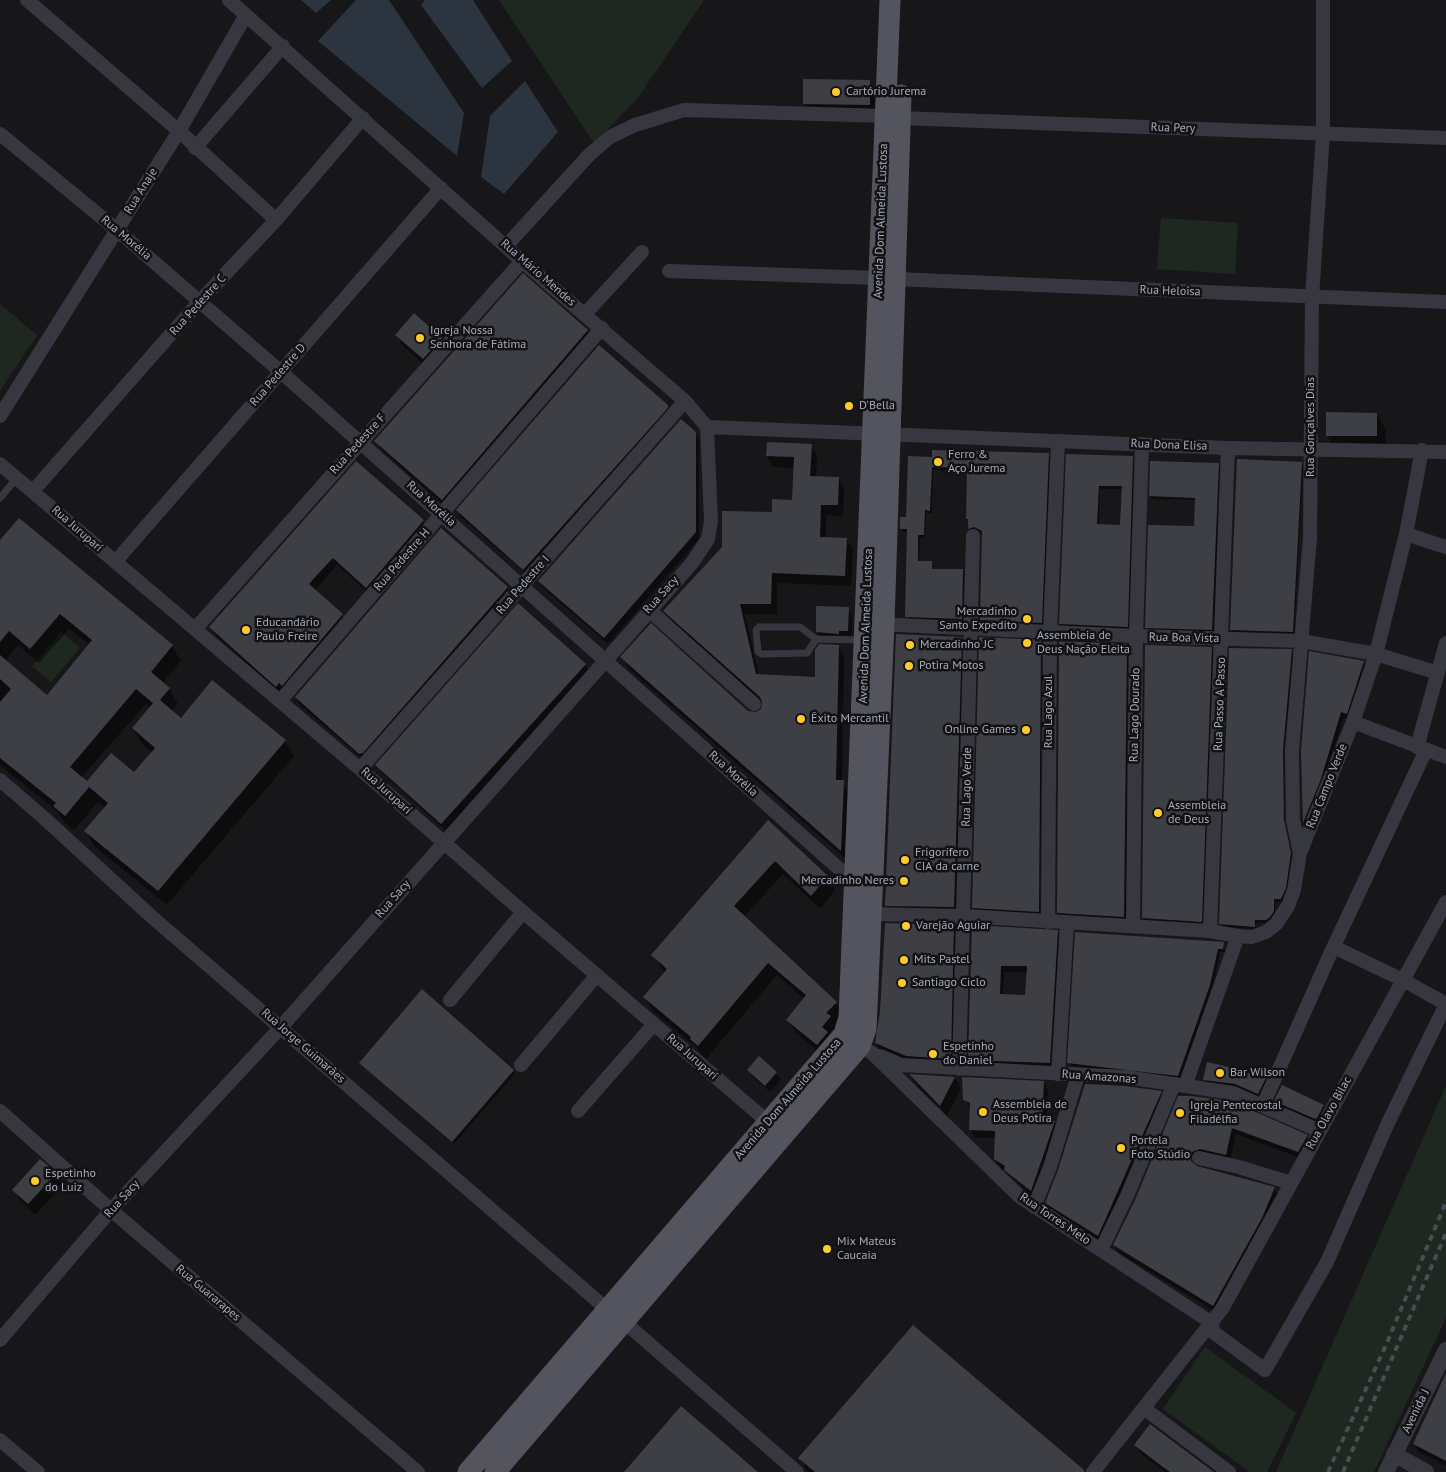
<!DOCTYPE html>
<meta charset="utf-8">
<style>
body{margin:0}
canvas{display:block;background:#171719}
</style>
<canvas width="1446" height="1472"></canvas>
<script>
const ctx = document.querySelector('canvas').getContext('2d');
ctx.lineJoin = 'round';
function fill(path, color) {
  ctx.fillStyle = color;
  ctx.fill(path, 'evenodd');
}
function poly(rows) {
  const path = new Path2D();
  for (const r of rows) {
    path.moveTo(r[0], r[1]);
    for (let i = 2; i < r.length; i += 2) path.lineTo(r[i], r[i + 1]);
  }
  return path;
}
function trace(path, color, width, dash) {
  ctx.strokeStyle = color;
  ctx.lineWidth = width;
  ctx.lineCap = dash ? 'butt' : 'round';
  ctx.setLineDash(dash || []);
  ctx.stroke(path);
}
function write(font, color, halo, rows, align = 'center') {
  ctx.font = font + ' "PT Sans",sans-serif';
  ctx.lineWidth = 5;
  ctx.setLineDash([]);
  ctx.textBaseline = 'middle';
  ctx.strokeStyle = halo;
  ctx.fillStyle = color;
  for (const [text, x, y, turn = 0] of rows) {
    ctx.save();
    ctx.translate(x, y);
    ctx.rotate((+turn || 0) * Math.PI / 180);
    ctx.textAlign = isNaN(turn) ? turn : align;
    if (halo) ctx.strokeText(text, 0, 0);
    ctx.fillText(text, 0, 0);
    ctx.restore();
  }
}
const green = poly([
 [499,0,704,0,637,99,594,143],
 [1161,218,1238,223,1235,274,1157,269],
 [0,304,37,335,0,391],
 [61,632,80,648,51,682,32,666],
 [1446,1086,1446,1318,1374,1472,1276,1472],
 [1205,1347,1296,1413,1267,1472,1250,1472,1163,1409]
]);
const water = poly([
 [301,0,331,0,316,13],
 [356,0,389,0,464,113,457,156,318,41],
 [425,0,473,0,512,61,482,88,421,5],
 [525,81,558,132,504,194,481,177,490,116]
]);
const shadow = poly([
 [869,82,876,93,875,116,810,115,804,103],
 [523,275,587,331,592,339,446,507,380,448,376,441],
 [396,335,441,338,448,350,430,370,403,346],
 [667,406,672,414,530,577,462,518,458,511],
 [1377,414,1386,429,1385,452,1336,451,1327,435],
 [695,433,699,440,699,539,608,644,543,588,539,581],
 [768,444,811,445,817,456,816,478,838,478,844,489,843,516,826,515,826,538,846,539,853,550,851,586,777,583,777,614,745,614,759,676,816,678,838,646,844,657,842,782,850,793,847,860,628,668,622,657,748,712,756,714,762,710,763,704,671,622,664,611,773,513,794,502,795,468,773,467,767,456],
 [1048,454,1050,457,1043,626,983,623,981,620,984,533,976,530,971,532,969,529,967,518,969,471,933,470,932,513,926,513,925,538,920,538,919,562,931,563,933,570,963,570,964,574,963,622,908,619,907,616,908,532,903,532,901,528,933,458],
 [1067,456,1132,457,1134,460,1129,630,1062,627,1060,623],
 [1100,489,1123,489,1122,526,1099,525],
 [357,462,423,521,428,529,371,595,337,565,315,591,342,615,347,623,281,694,215,635,210,627],
 [1301,463,1303,466,1294,635,1233,633,1231,630],
 [1218,465,1220,468,1214,632,1148,630,1146,627,1195,527,1196,500,1152,499,1150,496],
 [19,519,172,646,181,661,163,683,169,688,178,704,172,711,181,720,285,741,294,756,167,905,94,846,86,831,105,808,98,802,74,830,63,821,57,811,0,765,0,542],
 [69,629,90,645,48,697,5,661,18,645,39,663],
 [146,704,151,708,133,729,142,744,153,753,134,774,87,783,81,778],
 [507,587,511,594,364,760,300,705,296,697],
 [848,608,852,615,852,638,821,639,817,632],
 [961,638,963,641,956,910,888,908,886,905],
 [1040,642,1042,645,1040,915,975,911,973,907],
 [1126,646,1128,649,1126,920,1060,916,1058,913],
 [1211,648,1213,652,1203,925,1145,921,1143,918],
 [1291,651,1293,654,1284,755,1285,825,1292,857,1287,892,1283,902,1275,902,1275,915,1268,923,1256,923,1256,929,1222,927,1220,923],
 [1363,662,1366,667,1349,719,1344,717,1323,785,1306,827,1304,823,1302,751],
 [585,665,589,672,446,831,382,773,377,765],
 [768,822,828,876,835,890,820,909,783,874,744,917,836,1002,844,1015,835,1025,838,1031,825,1058,796,1033,788,1020,804,999,777,975,706,1059,695,1046,653,1011,645,997,665,973,653,955],
 [953,926,958,934,955,1067,911,1065,881,1051,876,1043],
 [973,926,1057,932,1061,938,1053,1069,973,1066,969,1059],
 [1004,972,1028,972,1026,997,1003,995],
 [1223,944,1225,952,1220,952,1212,989,1180,1079,1071,1066,1069,1063],
 [360,1063,513,1071,515,1074,454,1144],
 [748,1070,776,1073,781,1080,770,1092,753,1077],
 [911,1076,955,1078,961,1089,947,1116,917,1086],
 [1265,1079,1269,1086,1262,1101,1209,1087,1205,1080],
 [1044,1083,1048,1091,1046,1121,1054,1122,1059,1130,1035,1198,1000,1167,995,1159,996,1138,975,1138,970,1130,971,1108,964,1099],
 [1161,1092,1164,1099,1101,1242,1050,1209,1046,1203],
 [1191,1097,1307,1136,1311,1144,1303,1159,1236,1134,1230,1162,1196,1160,1196,1167,1274,1188,1279,1196,1217,1313,1119,1253,1114,1245],
 [1276,1101,1324,1106,1327,1111,1318,1124,1279,1107],
 [40,1160,56,1174,62,1186,35,1215,20,1201,14,1190],
 [1446,1387,1446,1466,1418,1451,1414,1444],
 [1150,1426,1214,1472,1165,1472,1140,1453,1136,1445],
 [800,1458,1082,1472,808,1472]
]);
const building = poly([
 [803,79,870,80,870,105,803,104],
 [523,273,588,330,442,500,374,441],
 [414,313,442,338,423,359,395,335],
 [599,345,668,405,668,408,523,570,456,510],
 [1326,412,1377,413,1377,436,1326,436],
 [681,419,696,432,696,532,604,638,538,581],
 [767,442,812,444,810,476,839,477,838,505,821,505,820,537,847,538,845,576,772,573,771,604,740,604,756,674,815,677,815,650,819,644,839,645,836,780,844,780,841,851,620,657,651,623,748,711,756,712,761,709,762,702,760,697,663,611,722,547,722,511,772,512,772,499,792,500,794,457,766,456],
 [932,450,1049,453,1042,623,980,620,982,531,974,527,968,529,968,519,966,519,967,468,932,467,930,511,925,510,924,535,918,535,918,561,932,561,932,569,963,569,962,619,905,617,907,529,900,529,900,517,906,517,908,456,932,457],
 [1066,454,1133,456,1128,627,1059,624],
 [1099,486,1122,486,1120,525,1097,524],
 [1237,459,1302,462,1293,632,1230,630],
 [356,461,424,520,366,588,333,558,317,575,309,584,343,614,282,686,279,683,276,687,209,627],
 [1150,461,1219,463,1212,630,1145,628,1148,525,1194,526,1195,501,1195,498,1149,496],
 [19,518,173,645,151,672,170,688,160,700,181,718,212,680,286,740,158,891,84,831,108,803,89,787,65,816,53,806,56,803,0,758,0,702,11,689,0,679,0,655,47,695,92,640,60,614,30,649,9,631,0,642,0,540],
 [136,689,153,703,132,728,155,748,134,772,111,753,87,781,70,767],
 [441,528,508,587,363,753,359,754,295,697],
 [518,603,586,664,441,824,375,765],
 [816,606,849,607,848,631,839,631,839,634,816,632],
 [896,634,962,637,954,907,885,906],
 [979,637,1041,640,1039,912,972,908],
 [1059,641,1127,644,1124,917,1057,913],
 [1145,645,1212,647,1202,922,1142,918],
 [1229,648,1292,649,1283,751,1284,820,1291,853,1286,888,1281,899,1274,899,1274,911,1270,917,1266,920,1255,920,1255,927,1219,924],
 [1309,651,1364,661,1347,714,1341,712,1321,779,1303,823,1301,751],
 [768,820,828,876,811,896,775,861,734,906,837,1002,826,1013,831,1016,822,1027,828,1032,817,1045,786,1020,806,995,768,963,698,1046,690,1039,691,1037,643,997,667,969,651,955],
 [885,923,954,925,951,1059,906,1056,875,1043,880,1012],
 [972,925,1058,930,1050,1063,968,1060],
 [1001,966,1027,966,1025,995,1000,994],
 [1075,932,1224,942,1223,949,1218,949,1210,985,1178,1076,1067,1063],
 [422,989,514,1070,452,1142,359,1063],
 [759,1056,777,1072,765,1086,747,1070],
 [1207,1062,1237,1069,1266,1078,1258,1094,1235,1084,1203,1080],
 [909,1074,955,1077,940,1106],
 [962,1077,1044,1081,1042,1120,1055,1121,1031,1191,1004,1170,1005,1166,994,1159,995,1131,969,1130,970,1103,963,1100],
 [1085,1084,1125,1086,1162,1091,1098,1236,1045,1203,1058,1170],
 [1282,1085,1324,1105,1317,1118,1315,1119,1274,1101],
 [1178,1096,1191,1096,1231,1101,1308,1135,1298,1152,1232,1128,1226,1155,1200,1149,1192,1152,1191,1161,1197,1166,1275,1187,1262,1218,1213,1306,1113,1245,1135,1200],
 [40,1159,57,1173,28,1204,12,1190],
 [913,1325,1084,1470,1084,1472,815,1472,798,1458],
 [1446,1373,1446,1461,1413,1444],
 [681,1406,758,1472,624,1472],
 [1150,1424,1163,1434,1214,1472,1170,1472,1163,1467,1134,1445]
]);
const service = poly([
 [0,498,17,478],
 [759,627,800,627,816,639,807,653,762,654,758,652,756,630,759,627],
 [816,639,863,640]
]);
const minor = poly([
 [27,0,179,131,276,220],
 [229,0,522,261,685,401,707,427,1228,448,1446,452],
 [900,118,1446,138],
 [0,134,117,230,281,372,854,882],
 [195,148,283,46],
 [506,246,589,155,610,137,635,125,684,110,885,116],
 [669,271,878,278],
 [895,279,1446,302],
 [585,314,642,252],
 [0,416,179,131,246,15],
 [0,464,360,769,523,912,768,1122],
 [33,491,200,301,276,220,363,118],
 [1406,534,1446,547],
 [115,562,441,188],
 [648,609,754,704],
 [877,624,1136,636,1301,641,1376,654,1438,673],
 [196,628,522,261],
 [280,701,602,328],
 [1353,722,1446,757],
 [1417,747,1446,643],
 [360,769,685,401],
 [0,780,43,817,152,917,608,1310],
 [1300,853,1293,820,1292,751,1310,538,1312,296,1323,134,1323,0],
 [872,914,965,916,1210,931,1238,936],
 [1048,922,1050,633,1058,441],
 [1133,926,1136,636,1142,444],
 [1210,931,1228,448],
 [1334,947,1403,980,1446,1004],
 [450,1000,523,912],
 [860,1046,872,1053,1020,1197,1212,1323,1213,1332,1265,1370,1327,1262,1388,1123,1446,1004],
 [880,1056,901,1065,1126,1077,1233,1093,1320,1131],
 [521,1065,597,975],
 [959,1069,973,536],
 [1058,1074,1067,923],
 [1185,1086,1238,936,1252,937,1266,932,1276,924,1288,906,1294,890,1300,853,1353,722,1376,654,1406,534,1422,450],
 [1263,1105,1332,950,1426,750],
 [0,1111,111,1210,418,1472],
 [578,1111,654,1024],
 [1199,1158,1239,1167,1291,1183],
 [1034,1207,1050,1167,1078,1075],
 [1101,1250,1127,1196,1174,1084],
 [623,1321,797,1472],
 [0,1340,111,1210,281,1027,692,563,708,539,711,521,707,427],
 [1145,1409,1229,1472],
 [0,1440,38,1472],
 [1093,1472,1222,1309,1446,902]
]);
const tertiary = poly([
 [1394,1454,1426,1472],
 [1386,1472,1446,1350]
]);
const primary = poly([
 [468,1472,844,1034,849,1018,890,0],
 [495,1472,860,1046,866,1029,884,624,901,95]
]);
const rail = poly([
 [1328,1472,1386,1345,1446,1202],
 [1343,1472,1446,1233]
]);
const markers = [
 [836,92,5,"#ffcb29"],
 [420,338,5,"#ffcb29"],
 [849,406,5,"#ffcb29"],
 [938,462,5,"#ffcb29"],
 [1027,619,5,"#ffcb29"],
 [246,630,5,"#ffcb29"],
 [1027,643,5,"#ffcb29"],
 [910,645,5,"#ffcb29"],
 [909,666,5,"#ffcb29"],
 [801,719,5,"#ffcb29"],
 [1026,730,5,"#ffcb29"],
 [1158,813,5,"#ffcb29"],
 [905,860,5,"#ffcb29"],
 [904,881,5,"#ffcb29"],
 [906,926,5,"#ffcb29"],
 [904,960,5,"#ffcb29"],
 [902,983,5,"#ffcb29"],
 [933,1054,5,"#ffcb29"],
 [1220,1073,5,"#ffcb29"],
 [983,1112,5,"#ffcb29"],
 [1180,1113,5,"#ffcb29"],
 [1121,1148,5,"#ffcb29"],
 [35,1181,5,"#ffcb29"],
 [827,1249,5,"#ffcb29"]
];
const poiNames = [
 ["Cartório Jurema",846,92],
 ["Igreja Nossa",430,331],
 ["Senhora de Fátima",430,345],
 ["D'Bella",859,406],
 ["Ferro &",948,455],
 ["Aço Jurema",948,469],
 ["Mercadinho",1017,612,"right"],
 ["Santo Expedito",1017,626,"right"],
 ["Educandário",256,623],
 ["Paulo Freire",256,637],
 ["Assembleia de",1037,636],
 ["Deus Nação Eleita",1037,650],
 ["Mercadinho JC",920,645],
 ["Potira Motos",919,666],
 ["Êxito Mercantil",811,719],
 ["Online Games",1016,730,"right"],
 ["Assembleia",1168,806],
 ["de Deus",1168,820],
 ["Frigorífero",915,853],
 ["CIA da carne",915,867],
 ["Mercadinho Neres",894,881,"right"],
 ["Varejão Aguiar",916,926],
 ["Mits Pastel",914,960],
 ["Santiago Ciclo",912,983],
 ["Espetinho",943,1047],
 ["do Daniel",943,1061],
 ["Bar Wilson",1230,1073],
 ["Assembleia de",993,1105],
 ["Deus Potira",993,1119],
 ["Igreja Pentecostal",1190,1106],
 ["Filadélfia",1190,1120],
 ["Portela",1131,1141],
 ["Foto Stúdio",1131,1155],
 ["Espetinho",45,1174],
 ["do Luiz",45,1188],
 ["Mix Mateus",837,1242],
 ["Caucaia",837,1256]
];
const streetNames = [
 ["Rua Pery",1173,128,2],
 ["Rua Anaje",141,191,-58],
 ["Avenida Dom Almeida Lustosa",881,221,-88],
 ["Rua Morélia",126,238,40],
 ["Rua Mário Mendes",538,273,41],
 ["Rua Heloisa",1170,291,2],
 ["Rua Pedestre C",198,305,-48],
 ["Rua Pedestre D",278,375,-49],
 ["Rua Gonçalves Días",1311,427,-90],
 ["Rua Pedestre F",358,444,-48],
 ["Rua Dona Elisa",1169,445,2],
 ["Rua Morélia",431,504,42],
 ["Rua Juruparí",77,529,41],
 ["Rua Pedestre H",402,560,-49],
 ["Rua Pedestre I",523,585,-49],
 ["Rua Sacy",661,595,-48],
 ["Avenida Dom Almeida Lustosa",866,626,-88],
 ["Rua Boa Vista",1184,638,1],
 ["Rua Passo A Passo",1220,704,-88],
 ["Rua Lago Azul",1049,712,-90],
 ["Rua Lago Dourado",1135,715,-89],
 ["Rua Morélia",733,774,42],
 ["Rua Campo Verde",1327,786,-68],
 ["Rua Lago Verde",967,787,-89],
 ["Rua Juruparí",386,791,42],
 ["Rua Sacy",393,899,-49],
 ["Rua Jorge Guimarães",303,1046,41],
 ["Rua Juruparí",692,1057,41],
 ["Rua Amazonas",1099,1077,4],
 ["Avenida Dom Almeida Lustosa",788,1099,-49],
 ["Rua Olavo Bilac",1329,1113,-61],
 ["Rua Sacy",122,1199,-48],
 ["Rua Torres Melo",1055,1219,34],
 ["Rua Guararapes",208,1293,40],
 ["Avenida J",1416,1411,-64]
];
fill(green, '#1e2820');
fill(water, '#2b343f');
fill(shadow, '#0007');
fill(building, '#3e3f44');
trace(service, '#37383f', 7);
trace(minor, '#37383f', 14);
trace(tertiary, '#37383f', 16);
trace(primary, '#53545e', 21);
trace(rail, '#4a4c54', 4, [6, 5]);
for (const [x, y, r, color] of markers) {
  const dot = new Path2D();
  dot.arc(x, y, r, 0, 2 * Math.PI);
  ctx.fillStyle = color;
  ctx.fill(dot);
  trace(dot, '#121214', 2);
}
write('12px', '#a7acba', '#121214', poiNames, 'left');
write('12px', '#a7acba', '#121214', streetNames);
</script>
